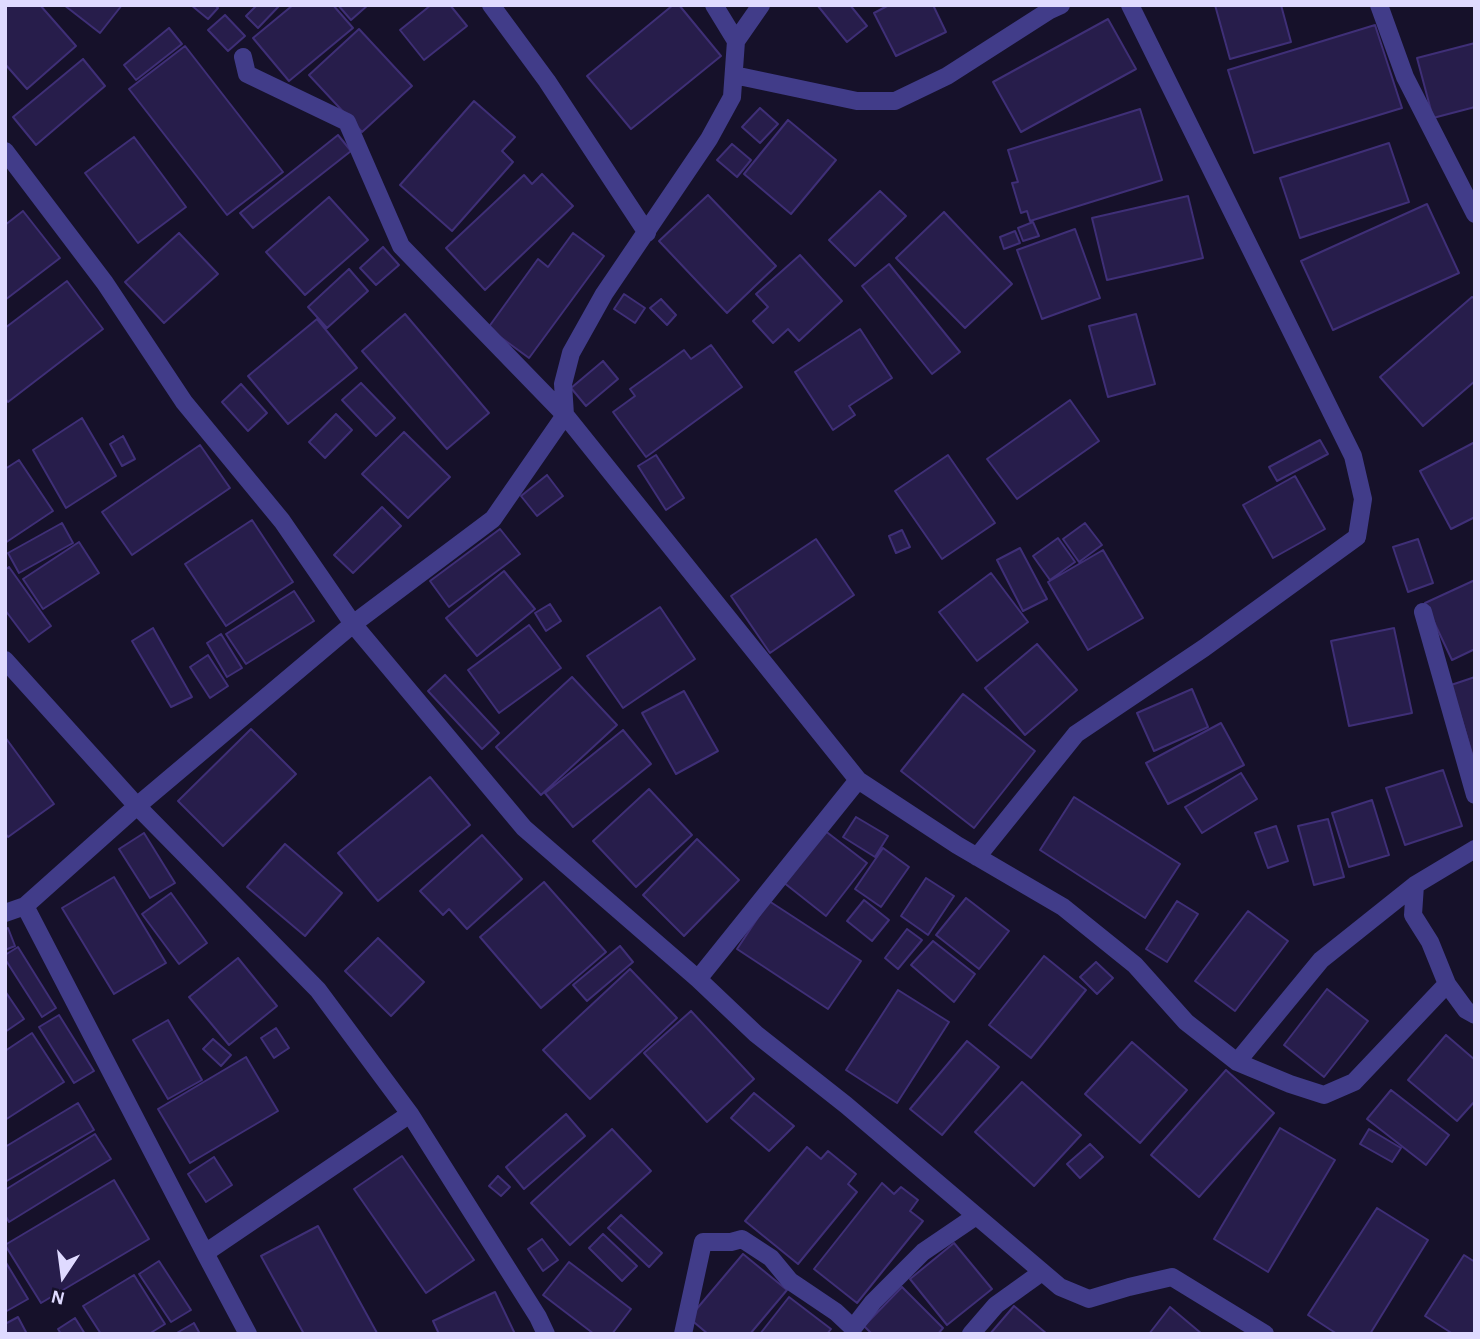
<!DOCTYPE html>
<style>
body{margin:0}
#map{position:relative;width:1480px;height:1339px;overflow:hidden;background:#16112a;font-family:"Alegreya Sans",sans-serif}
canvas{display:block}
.frame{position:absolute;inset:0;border:7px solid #dfdaff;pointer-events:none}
.north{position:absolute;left:28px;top:1241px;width:70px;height:70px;-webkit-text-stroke:5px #16112a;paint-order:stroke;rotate:193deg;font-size:19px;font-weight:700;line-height:28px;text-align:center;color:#dfdaff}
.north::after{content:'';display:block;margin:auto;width:24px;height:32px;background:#dfdaff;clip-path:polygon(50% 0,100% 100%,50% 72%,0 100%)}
</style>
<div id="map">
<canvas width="1480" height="1339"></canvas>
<div class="frame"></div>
<div class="north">N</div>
</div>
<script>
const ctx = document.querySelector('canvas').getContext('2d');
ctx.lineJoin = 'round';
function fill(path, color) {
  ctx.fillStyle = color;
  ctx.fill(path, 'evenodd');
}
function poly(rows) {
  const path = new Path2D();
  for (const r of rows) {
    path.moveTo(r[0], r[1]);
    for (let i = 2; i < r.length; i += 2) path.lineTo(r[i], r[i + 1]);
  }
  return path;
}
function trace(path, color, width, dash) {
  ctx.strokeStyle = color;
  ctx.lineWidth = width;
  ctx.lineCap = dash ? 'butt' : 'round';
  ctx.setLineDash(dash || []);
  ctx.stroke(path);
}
const building = poly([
 [5,5,40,5,76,46,27,89,5,64,5,5],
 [64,5,122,5,100,33,64,5],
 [191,5,215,5,218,8,208,19,191,5],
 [257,5,280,5,258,28,246,16,257,5],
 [293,5,333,5,353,28,289,81,253,38,293,5],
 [338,5,368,5,351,20,338,5],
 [431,5,450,5,467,26,424,60,400,30,431,5],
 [673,5,679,5,721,56,631,129,587,76,673,5],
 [819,5,850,5,867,26,847,42,818,6,819,5],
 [889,5,933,5,946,32,896,56,874,13,889,5],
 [1215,5,1281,5,1291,42,1230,59,1215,5],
 [225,15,245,36,228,51,208,30,225,15],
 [1108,19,1136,69,1021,132,993,82,1108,19],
 [1375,25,1402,108,1254,153,1228,70,1375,25],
 [169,28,182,44,136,80,124,65,169,28],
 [359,29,412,86,362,132,309,75,359,29],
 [1475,43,1475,107,1433,118,1417,58,1475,43],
 [185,46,283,172,227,215,129,89,185,46],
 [83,59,105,86,36,145,13,117,83,59],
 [474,101,515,137,502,151,513,162,452,231,400,185,474,101],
 [760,108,778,124,760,143,742,127,760,108],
 [1140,109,1162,180,1030,221,1027,211,1021,213,1012,183,1018,182,1008,150,1140,109],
 [788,120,836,160,791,214,744,174,788,120],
 [338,135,351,151,253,228,240,213,338,135],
 [134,137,186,207,138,243,85,173,134,137],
 [1389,143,1409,202,1300,238,1280,178,1389,143],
 [732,144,751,160,737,177,717,160,732,144],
 [542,174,573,206,485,290,446,248,524,175,532,184,542,174],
 [880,191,906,216,855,266,829,240,880,191],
 [708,195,776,266,727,313,659,241,708,195],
 [1188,196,1203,258,1107,280,1092,218,1188,196],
 [329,197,368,240,305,295,266,252,329,197],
 [1427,204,1459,273,1333,330,1301,261,1427,204],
 [23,211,60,258,5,300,5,225,23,211],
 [944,212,1012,284,965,328,896,258,944,212],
 [1033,222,1039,236,1023,241,1018,228,1033,222],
 [1075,229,1100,298,1042,319,1017,250,1075,229],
 [1015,231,1020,243,1004,249,1000,237,1015,231],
 [179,233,218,274,164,323,125,282,179,233],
 [573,233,604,256,529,358,488,328,538,259,548,267,573,233],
 [383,247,399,265,376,285,360,268,383,247],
 [800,255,842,301,799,341,788,329,773,343,753,321,768,307,756,294,800,255],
 [889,264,960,352,932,374,862,286,889,264],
 [349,269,368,291,327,328,308,307,349,269],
 [67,281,103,329,8,402,5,398,5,328,67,281],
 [624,294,645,308,635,323,614,309,624,294],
 [1472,297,1475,299,1475,381,1423,426,1380,377,1472,297],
 [661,299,676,315,667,325,650,308,661,299],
 [405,314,489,413,447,449,362,351,405,314],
 [1136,314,1155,384,1108,397,1089,326,1136,314],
 [317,319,357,368,288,424,248,376,317,319],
 [860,329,892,378,849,406,855,415,833,430,795,372,860,329],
 [711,345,742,387,646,457,613,412,635,396,630,389,684,350,691,359,711,345],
 [603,361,618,379,586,406,571,388,603,361],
 [361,383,395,418,376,436,342,400,361,383],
 [241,384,267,413,248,431,222,402,241,384],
 [1070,400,1099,441,1017,499,987,459,1070,400],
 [336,414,352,430,325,458,309,442,336,414],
 [82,418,116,476,66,508,33,450,82,418],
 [404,432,450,477,408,518,362,474,404,432],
 [123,436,135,459,122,466,110,444,123,436],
 [1320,440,1328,454,1277,481,1269,467,1320,440],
 [1475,442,1475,517,1451,529,1420,471,1475,442],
 [200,445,230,488,132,555,102,512,200,445],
 [656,455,684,498,666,510,638,466,656,455],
 [948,455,995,523,942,559,895,491,948,455],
 [19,460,53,511,5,543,5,469,19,460],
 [547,475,563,496,537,516,521,496,547,475],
 [1295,476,1325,529,1273,558,1243,505,1295,476],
 [382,507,401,526,353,573,334,555,382,507],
 [252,520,293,582,226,626,185,564,252,520],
 [62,523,73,543,19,573,8,553,62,523],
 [1085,523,1102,545,1079,562,1063,539,1085,523],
 [500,529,520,554,449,607,430,581,500,529],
 [902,530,910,547,896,553,889,536,902,530],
 [1058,538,1075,562,1050,580,1033,556,1058,538],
 [816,539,854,595,770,653,731,596,816,539],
 [1418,539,1433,583,1408,592,1393,547,1418,539],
 [79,542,99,573,43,609,23,579,79,542],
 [1020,548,1047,599,1023,611,997,560,1020,548],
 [1103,550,1143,618,1088,650,1048,582,1103,550],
 [9,567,51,626,29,642,5,610,5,570,9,567],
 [504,571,535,609,477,656,446,618,504,571],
 [991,573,1028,622,977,661,939,612,991,573],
 [1475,580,1475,649,1452,660,1425,603,1475,580],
 [294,591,314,621,246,664,226,634,294,591],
 [550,604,561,621,546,631,535,613,550,604],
 [660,607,695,659,623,708,587,656,660,607],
 [529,625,561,668,499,713,468,670,529,625],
 [153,628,192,697,171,707,132,641,153,628],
 [1394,628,1412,713,1349,726,1331,641,1394,628],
 [221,634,242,668,227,677,207,643,221,634],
 [1037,644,1077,690,1025,735,985,688,1037,644],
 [208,655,228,686,210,698,190,667,208,655],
 [445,675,499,733,482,749,428,691,445,675],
 [572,677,617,725,541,795,496,747,572,677],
 [1475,677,1475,763,1451,685,1475,677],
 [1192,689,1208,727,1154,751,1137,713,1192,689],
 [684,691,718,751,676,774,642,713,684,691],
 [963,694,1035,751,974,828,901,771,963,694],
 [1221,723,1244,765,1168,804,1146,763,1221,723],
 [251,729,296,774,223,846,178,801,251,729],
 [623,730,651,764,573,827,545,793,623,730],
 [5,737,54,804,8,837,5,833,5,737],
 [1443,770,1462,826,1405,845,1386,788,1443,770],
 [1241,773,1257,799,1202,833,1185,807,1241,773],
 [430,777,470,825,378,901,338,853,430,777],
 [649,789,692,835,636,887,593,841,649,789],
 [1074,797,1180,864,1145,918,1040,850,1074,797],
 [1372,800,1389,855,1349,867,1332,813,1372,800],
 [856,817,888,836,875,857,843,837,856,817],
 [1328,819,1344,877,1314,885,1298,826,1328,819],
 [1276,826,1288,861,1268,868,1255,833,1276,826],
 [824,830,867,863,826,916,783,882,824,830],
 [144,833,175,883,150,898,119,849,144,833],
 [482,835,522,879,467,929,449,909,443,915,420,891,482,835],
 [697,839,739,880,684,936,643,895,697,839],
 [285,844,342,893,305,936,247,887,285,844],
 [883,848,909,867,881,907,855,889,883,848],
 [114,877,166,963,114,994,62,908,114,877],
 [926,878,954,896,928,935,901,916,926,878],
 [544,882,606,952,541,1008,480,937,544,882],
 [171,893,207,943,179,964,142,914,171,893],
 [966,898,1009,931,979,969,936,935,966,898],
 [864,900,889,920,872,941,847,921,864,900],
 [769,901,861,961,828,1009,737,949,769,901],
 [1177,901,1198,914,1167,962,1146,949,1177,901],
 [1248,911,1288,941,1235,1011,1195,981,1248,911],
 [8,928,15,946,5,950,5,929,8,928],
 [907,929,922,940,898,969,885,958,907,929],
 [378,938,424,982,391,1016,345,971,378,938],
 [933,941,975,974,954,1002,911,965,933,941],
 [620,946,633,962,587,1001,573,985,620,946],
 [18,947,56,1008,42,1017,5,959,5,955,18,947],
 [1044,956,1086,990,1031,1058,989,1025,1044,956],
 [238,958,277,1006,229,1045,189,997,238,958],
 [1096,962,1113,978,1097,994,1080,977,1096,962],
 [630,969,677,1018,590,1099,543,1050,630,969],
 [1327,989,1368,1021,1324,1077,1284,1045,1327,989],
 [898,990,949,1022,897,1103,846,1070,898,990],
 [5,991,24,1019,5,1032,5,991],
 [691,1011,754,1079,707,1122,644,1053,691,1011],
 [59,1015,94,1071,74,1083,39,1027,59,1015],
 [168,1020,202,1080,168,1099,133,1040,168,1020],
 [276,1028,289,1048,274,1058,261,1038,276,1028],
 [32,1033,64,1082,5,1120,5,1051,32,1033],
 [1446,1035,1475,1060,1475,1101,1457,1121,1408,1080,1446,1035],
 [213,1039,231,1055,221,1066,203,1049,213,1039],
 [967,1041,999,1067,942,1135,910,1109,967,1041],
 [1132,1042,1187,1090,1140,1143,1085,1094,1132,1042],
 [246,1057,278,1111,190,1163,158,1109,246,1057],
 [1226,1070,1274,1113,1199,1197,1151,1155,1226,1070],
 [1022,1082,1081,1135,1034,1186,975,1132,1022,1082],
 [1391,1090,1449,1135,1426,1165,1367,1119,1391,1090],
 [754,1093,794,1126,769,1151,731,1118,754,1093],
 [78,1103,94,1130,5,1182,5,1147,78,1103],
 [566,1114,585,1136,524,1189,506,1167,566,1114],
 [1280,1128,1335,1160,1268,1272,1214,1239,1280,1128],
 [612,1129,651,1171,570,1245,531,1203,612,1129],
 [1369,1129,1401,1148,1392,1162,1360,1144,1369,1129],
 [95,1134,111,1159,9,1222,5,1215,5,1190,95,1134],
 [1090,1144,1103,1157,1080,1178,1067,1164,1090,1144],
 [807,1147,821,1159,828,1151,856,1174,848,1184,857,1192,798,1264,745,1221,807,1147],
 [402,1156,474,1260,426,1293,354,1189,402,1156],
 [214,1157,232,1185,206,1202,188,1174,214,1157],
 [498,1176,510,1187,501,1196,489,1186,498,1176],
 [114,1180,149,1239,41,1303,5,1245,114,1180],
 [882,1183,894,1194,901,1187,918,1200,910,1211,923,1221,857,1303,814,1269,882,1183],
 [1377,1208,1428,1240,1370,1334,1337,1334,1308,1315,1377,1208],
 [621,1215,662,1253,649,1267,608,1228,621,1215],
 [318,1226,377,1333,304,1334,261,1256,318,1226],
 [603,1234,637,1266,622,1281,589,1248,603,1234],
 [542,1239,558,1260,543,1271,528,1249,542,1239],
 [954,1243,992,1289,947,1325,910,1279,954,1243],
 [743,1254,787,1290,750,1334,708,1334,689,1318,743,1254],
 [1464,1255,1475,1262,1475,1334,1453,1334,1425,1316,1464,1255],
 [5,1261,28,1299,5,1312,5,1261],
 [159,1261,191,1310,171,1322,139,1274,159,1261],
 [569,1262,631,1309,612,1334,594,1334,543,1295,569,1262],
 [134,1275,165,1324,149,1334,101,1334,83,1306,134,1275],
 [902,1287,943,1328,938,1334,872,1334,864,1326,902,1287],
 [495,1292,515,1334,439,1334,433,1321,495,1292],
 [789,1297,831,1329,827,1334,760,1334,789,1297],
 [1014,1306,1047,1334,990,1334,1014,1306],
 [1170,1307,1202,1334,1149,1334,1170,1307],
 [18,1317,27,1334,5,1334,5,1324,18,1317],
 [75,1318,85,1334,61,1334,58,1329,75,1318],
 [194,1323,200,1334,175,1334,194,1323]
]);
const minor = poly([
 [491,5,547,81,647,233],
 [1379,5,1405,77,1475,214],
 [736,41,761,5],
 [243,57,247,74,347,122,401,246,565,415,858,780,957,845,1063,907,1135,965,1186,1022,1237,1062,1290,1084,1324,1095,1354,1082,1447,984],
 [734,75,857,101,895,101,947,76,1050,10,1061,5],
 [5,151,105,283,184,402,282,521,353,624,524,828,698,979,756,1034,846,1105,1060,1287,1089,1299,1129,1287,1172,1277,1265,1334],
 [1423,612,1475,795],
 [5,660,137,806,318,990,410,1114,538,1317,546,1334],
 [977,857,1076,734,1204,648,1357,537,1363,499,1353,456,1130,5],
 [1415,885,1413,915,1430,942,1447,984,1466,1010,1475,1015],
 [25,906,205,1253,248,1334],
 [5,913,25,906,137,806,353,624,493,519,565,415,563,384,571,353,604,294,709,139,732,97,736,41,714,5],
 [698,979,858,780],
 [1237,1062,1321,960,1415,885,1475,849],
 [205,1253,410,1114],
 [683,1334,703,1242,731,1242,742,1239,771,1258,790,1281,836,1312,853,1328,873,1302,923,1252,976,1216],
 [971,1334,996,1305,1042,1272]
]);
fill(building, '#271d4b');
trace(building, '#3f2f77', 2);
trace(minor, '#413c89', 18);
</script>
